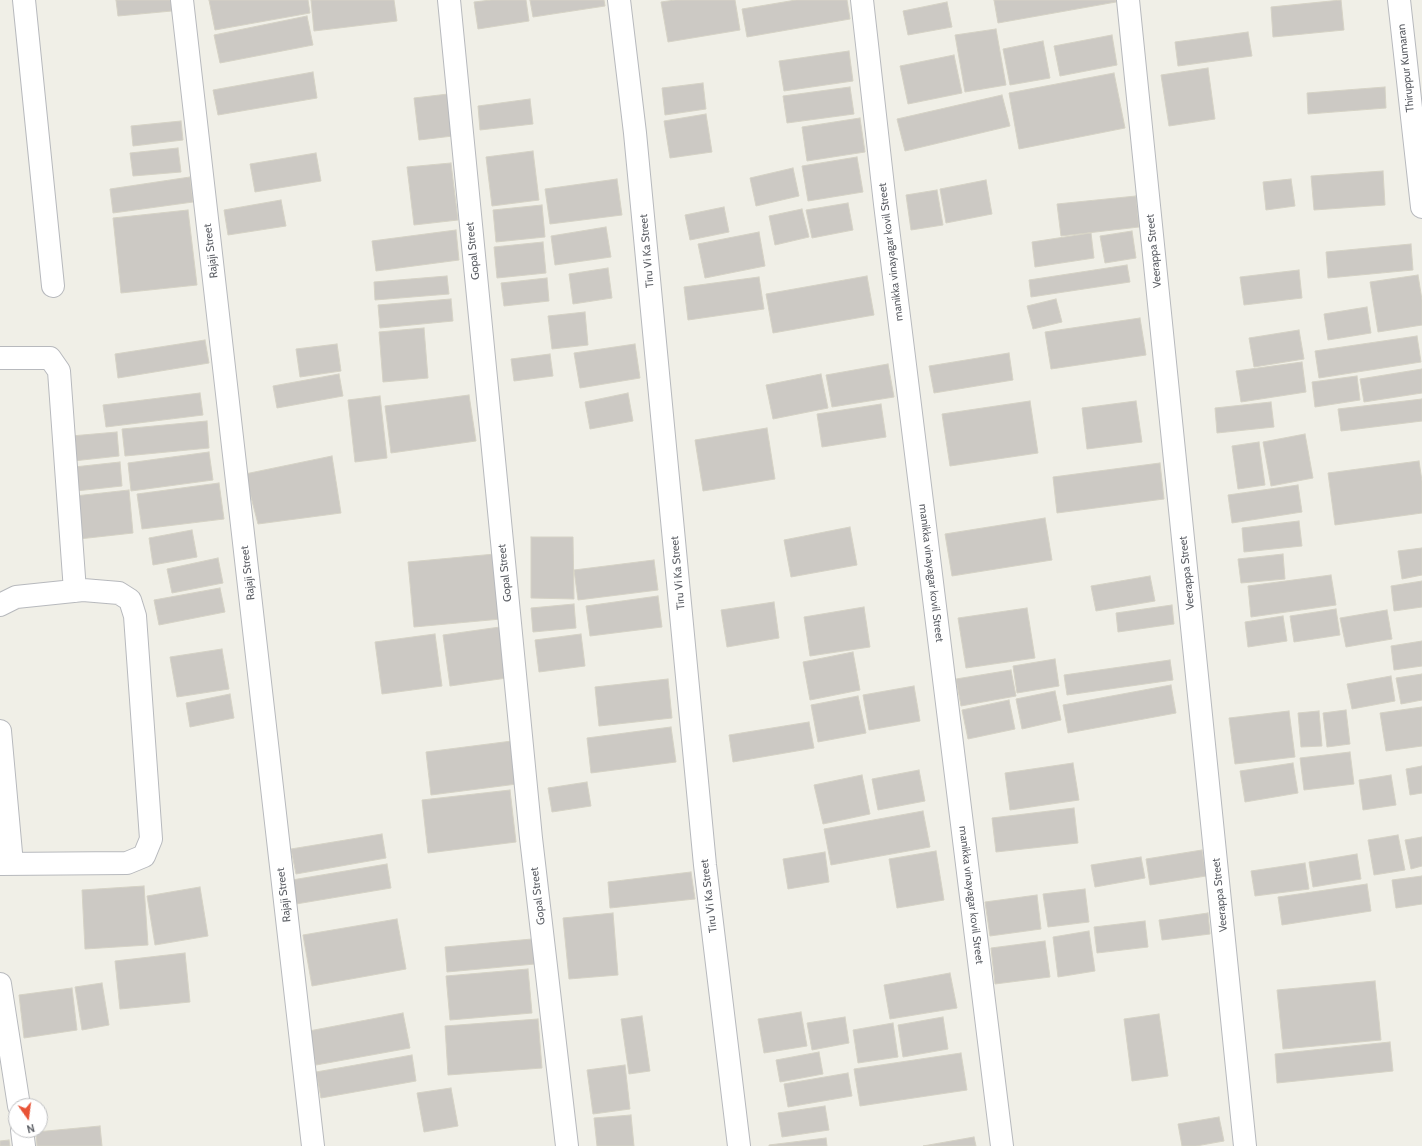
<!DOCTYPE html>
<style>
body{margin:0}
#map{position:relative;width:1422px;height:1146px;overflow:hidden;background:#f0efe7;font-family:Cabin,sans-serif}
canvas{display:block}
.north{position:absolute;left:8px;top:1098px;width:40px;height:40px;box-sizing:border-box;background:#fff;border:1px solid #bfc0c2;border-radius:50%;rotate:166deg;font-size:11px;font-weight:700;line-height:16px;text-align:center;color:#5e6167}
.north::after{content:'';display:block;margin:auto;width:14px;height:18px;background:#e85336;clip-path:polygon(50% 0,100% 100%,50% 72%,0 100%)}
</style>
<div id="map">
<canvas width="1422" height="1146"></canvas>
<div class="north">N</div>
</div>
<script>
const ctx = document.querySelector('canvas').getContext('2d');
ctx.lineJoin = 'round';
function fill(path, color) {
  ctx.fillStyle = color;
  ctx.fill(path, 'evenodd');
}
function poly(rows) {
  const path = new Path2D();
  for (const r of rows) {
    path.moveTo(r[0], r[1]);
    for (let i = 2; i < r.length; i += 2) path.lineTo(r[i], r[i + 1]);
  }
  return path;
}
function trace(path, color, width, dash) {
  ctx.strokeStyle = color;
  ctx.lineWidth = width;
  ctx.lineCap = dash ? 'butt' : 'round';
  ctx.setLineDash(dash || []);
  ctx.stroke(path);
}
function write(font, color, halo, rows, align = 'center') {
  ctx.font = font + ' Cabin,sans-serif';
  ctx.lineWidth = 3;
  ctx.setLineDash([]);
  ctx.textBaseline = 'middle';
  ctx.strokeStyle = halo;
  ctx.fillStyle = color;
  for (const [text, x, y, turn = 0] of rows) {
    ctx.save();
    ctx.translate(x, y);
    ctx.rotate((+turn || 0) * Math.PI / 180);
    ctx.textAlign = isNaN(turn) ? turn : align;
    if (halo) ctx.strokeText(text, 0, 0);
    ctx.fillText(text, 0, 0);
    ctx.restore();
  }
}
const building = poly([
 [116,0,171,0,172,11,118,16,116,0],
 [209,0,308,0,310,13,215,30,209,0],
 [311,0,394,0,397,21,314,31,311,0],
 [491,0,526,0,529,21,478,29,474,2,491,0],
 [530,0,604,0,605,6,533,17,530,0],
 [675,0,735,0,740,30,668,42,661,2,675,0],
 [796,0,847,0,850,19,747,37,742,9,796,0],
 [994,0,1116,0,1116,2,998,23,994,0],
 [1341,0,1344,30,1273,37,1271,7,1341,0],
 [947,2,952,27,908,35,903,11,947,2],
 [307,16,313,45,220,63,214,35,307,16],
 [996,29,1006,85,965,92,955,35,996,29],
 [1248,32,1252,56,1178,66,1175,42,1248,32],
 [1112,35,1117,65,1060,76,1054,46,1112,35],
 [1043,41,1050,78,1010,85,1003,49,1043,41],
 [849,51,853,81,784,91,779,61,849,51],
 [954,55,962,93,908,104,900,66,954,55],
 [1208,68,1215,119,1169,126,1161,75,1208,68],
 [313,72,317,98,218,115,213,90,313,72],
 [1114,73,1125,128,1019,149,1009,93,1114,73],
 [703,83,706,109,665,115,662,88,703,83],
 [850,87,854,114,787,123,783,96,850,87],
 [1385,87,1386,108,1308,114,1307,93,1385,87],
 [448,94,453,136,419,140,414,98,448,94],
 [1002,95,1010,126,905,151,897,119,1002,95],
 [530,99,533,124,480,130,478,106,530,99],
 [706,114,712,152,670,158,664,121,706,114],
 [860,118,865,152,807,161,802,127,860,118],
 [181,121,183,140,133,146,131,126,181,121],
 [178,148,181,172,133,176,130,153,178,148],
 [533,151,539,200,492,206,486,157,533,151],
 [316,153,321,181,255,192,250,164,316,153],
 [857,157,863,192,808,201,802,166,857,157],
 [451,163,458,220,414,225,407,167,451,163],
 [793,168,799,196,756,206,750,178,793,168],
 [1383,171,1385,205,1314,210,1311,176,1383,171],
 [190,177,193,202,113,213,110,189,190,177],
 [617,179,622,215,550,224,545,189,617,179],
 [1291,179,1295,206,1266,210,1263,182,1291,179],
 [986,180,992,214,946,223,940,189,986,180],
 [937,190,943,225,911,230,906,195,937,190],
 [1136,196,1139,227,1061,236,1057,204,1136,196],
 [281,200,286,226,228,235,224,210,281,200],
 [848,203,853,230,812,238,806,210,848,203],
 [542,205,545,237,496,242,493,210,542,205],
 [724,207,729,232,690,240,685,215,724,207],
 [802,209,809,237,775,245,769,216,802,209],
 [188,210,197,285,121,293,113,218,188,210],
 [606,227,611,257,555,265,551,236,606,227],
 [456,230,459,260,376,271,372,241,456,230],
 [1132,231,1136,258,1105,263,1100,236,1132,231],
 [759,232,765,266,705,278,698,244,759,232],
 [1091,233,1094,258,1035,267,1032,242,1091,233],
 [543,242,546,273,497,278,494,247,543,242],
 [1411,244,1413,270,1328,278,1326,252,1411,244],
 [1127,265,1130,282,1031,297,1029,280,1127,265],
 [608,268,612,298,573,304,569,274,608,268],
 [1299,270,1302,298,1244,305,1240,277,1299,270],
 [1418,275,1422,300,1422,325,1378,332,1370,282,1418,275],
 [447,276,449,294,375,300,374,282,447,276],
 [867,276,874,315,773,333,766,294,867,276],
 [759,277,764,309,688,320,684,287,759,277],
 [547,278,549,301,504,306,501,283,547,278],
 [451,299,453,321,380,328,378,305,451,299],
 [1056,299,1062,322,1033,329,1027,306,1056,299],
 [1367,307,1371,333,1328,340,1324,314,1367,307],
 [585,312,588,345,552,349,548,316,585,312],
 [1140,318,1146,355,1051,369,1045,332,1140,318],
 [424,328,428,378,383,382,379,332,424,328],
 [1299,330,1304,359,1254,367,1249,338,1299,330],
 [1417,336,1421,362,1319,378,1315,351,1417,336],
 [205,340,209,363,118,378,115,354,205,340],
 [337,344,341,371,300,377,296,349,337,344],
 [635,344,640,378,580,388,574,353,635,344],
 [1009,353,1013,380,934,393,929,366,1009,353],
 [550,354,553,376,514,381,511,359,550,354],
 [1302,362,1306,392,1241,402,1236,371,1302,362],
 [888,364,894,397,832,407,826,375,888,364],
 [1422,369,1422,393,1364,402,1360,379,1422,369],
 [339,374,343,396,277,408,273,386,339,374],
 [821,374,828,408,773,419,766,385,821,374],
 [1357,376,1360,400,1315,407,1312,382,1357,376],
 [200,393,203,415,106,427,103,405,200,393],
 [628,393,633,421,590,429,585,402,628,393],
 [469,395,476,441,391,453,385,406,469,395],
 [380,396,387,458,355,462,348,400,380,396],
 [1422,399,1422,421,1341,431,1338,409,1422,399],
 [1030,401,1038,453,950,466,942,414,1030,401],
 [1136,401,1142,442,1087,449,1082,408,1136,401],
 [1271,402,1274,427,1217,433,1215,408,1271,402],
 [881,404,886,437,822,447,817,414,881,404],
 [207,421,209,448,125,456,122,429,207,421],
 [767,428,775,479,703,491,695,440,767,428],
 [117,432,119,456,73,461,71,436,117,432],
 [1305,434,1313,478,1271,486,1263,442,1305,434],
 [1259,442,1265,485,1238,489,1232,446,1259,442],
 [209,452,213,480,131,491,128,463,209,452],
 [332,456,341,513,258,524,245,474,332,456],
 [1419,461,1422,481,1422,513,1335,525,1328,473,1419,461],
 [120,462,122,486,76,491,74,467,120,462],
 [1160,463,1164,499,1057,513,1053,477,1160,463],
 [219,483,224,519,142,529,137,494,219,483],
 [1298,485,1302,512,1232,523,1228,495,1298,485],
 [129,490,133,533,79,539,75,496,129,490],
 [1045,518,1052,560,952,576,945,534,1045,518],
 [1299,521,1302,546,1244,552,1242,528,1299,521],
 [850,527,857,565,791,577,784,540,850,527],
 [192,530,197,557,153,565,149,538,192,530],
 [531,537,573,537,574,599,531,598,531,537],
 [1422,548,1422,575,1402,579,1398,551,1422,548],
 [495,554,501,619,414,627,408,562,495,554],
 [1283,554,1285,579,1241,583,1238,559,1283,554],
 [218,558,223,583,172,593,167,569,218,558],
 [654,560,658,590,578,600,574,570,654,560],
 [1331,575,1336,605,1251,617,1248,586,1331,575],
 [1150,576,1155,601,1096,611,1091,586,1150,576],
 [1422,581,1422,607,1394,611,1391,586,1422,581],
 [220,588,225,612,159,625,154,600,220,588],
 [658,596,662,627,590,636,586,606,658,596],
 [774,602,779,638,727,647,721,610,774,602],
 [574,604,576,628,533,632,531,608,574,604],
 [1172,605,1174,624,1118,632,1116,613,1172,605],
 [864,607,870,647,810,656,804,617,864,607],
 [1027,608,1035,658,966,668,958,618,1027,608],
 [1336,609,1340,635,1294,642,1290,616,1336,609],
 [1387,610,1392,639,1346,647,1340,618,1387,610],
 [1283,616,1287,641,1248,647,1245,622,1283,616],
 [500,627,507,678,450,686,443,635,500,627],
 [435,634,442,686,382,694,375,642,435,634],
 [581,634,585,666,539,672,535,640,581,634],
 [1422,641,1422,666,1394,670,1391,646,1422,641],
 [222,649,229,689,177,697,170,657,222,649],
 [853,652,860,690,810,700,803,662,853,652],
 [1055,659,1059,686,1017,693,1013,666,1055,659],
 [1170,660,1173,680,1067,695,1064,675,1170,660],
 [1011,670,1016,696,961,706,956,679,1011,670],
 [1422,674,1422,700,1401,704,1396,678,1422,674],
 [1391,676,1395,701,1352,709,1347,684,1391,676],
 [668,679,672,718,599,726,595,687,668,679],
 [1171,685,1176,713,1068,733,1063,705,1171,685],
 [914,686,920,721,869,730,863,695,914,686],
 [1055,691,1061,720,1022,729,1016,699,1055,691],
 [230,694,234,718,190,727,186,703,230,694],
 [858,696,866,733,818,742,811,705,858,696],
 [1009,700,1015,729,968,739,962,710,1009,700],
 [1422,707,1422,746,1386,751,1380,713,1422,707],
 [1346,710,1350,744,1327,747,1323,713,1346,710],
 [1289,711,1295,757,1235,764,1229,718,1289,711],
 [1319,711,1322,746,1301,747,1298,713,1319,711],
 [809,722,814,748,733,762,729,735,809,722],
 [671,727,676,762,591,773,587,738,671,727],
 [512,741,517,784,431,795,426,752,512,741],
 [1350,752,1354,784,1304,790,1300,758,1350,752],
 [1073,763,1079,800,1010,810,1005,773,1073,763],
 [1293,763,1298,793,1245,802,1240,771,1293,763],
 [1422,766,1422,793,1410,795,1406,769,1422,766],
 [919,770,925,801,878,810,872,779,919,770],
 [862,775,870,814,823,824,814,785,862,775],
 [1391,775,1396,805,1363,810,1359,780,1391,775],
 [587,782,591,806,552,812,548,788,587,782],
 [510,790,516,842,428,853,422,800,510,790],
 [1074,808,1078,843,996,852,992,818,1074,808],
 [923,811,930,847,831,865,824,829,923,811],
 [382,834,386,858,296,874,291,849,382,834],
 [1398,835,1405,870,1374,875,1368,840,1398,835],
 [1422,837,1422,866,1411,869,1405,840,1422,837],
 [1202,850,1206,876,1150,885,1146,859,1202,850],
 [936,851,944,900,897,908,889,859,936,851],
 [825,852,829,882,788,889,783,859,825,852],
 [1357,854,1361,879,1313,887,1309,862,1357,854],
 [1141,857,1145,878,1095,887,1091,865,1141,857],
 [1305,863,1309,889,1255,896,1251,871,1305,863],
 [387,864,391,888,296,904,292,880,387,864],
 [691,872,695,899,610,908,608,882,691,872],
 [1422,876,1422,904,1396,908,1392,880,1422,876],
 [1367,884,1371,911,1282,925,1278,897,1367,884],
 [144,886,148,945,85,949,82,890,144,886],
 [200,887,208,936,155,945,147,896,200,887],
 [1085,889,1089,922,1048,927,1043,894,1085,889],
 [1037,895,1041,929,990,936,985,902,1037,895],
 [613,913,618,975,569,979,563,918,613,913],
 [1208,913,1210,934,1162,940,1159,920,1208,913],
 [397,919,406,969,312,986,303,935,397,919],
 [1145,921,1148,947,1097,953,1094,927,1145,921],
 [1089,931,1095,971,1058,977,1053,937,1089,931],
 [532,939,535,964,447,972,445,947,532,939],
 [1045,941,1050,977,995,984,991,948,1045,941],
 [185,953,190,1002,120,1009,115,961,185,953],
 [528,969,532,1013,450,1020,446,976,528,969],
 [950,973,957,1008,890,1019,884,985,950,973],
 [1375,981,1381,1040,1283,1049,1277,990,1375,981],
 [102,983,109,1025,82,1030,75,987,102,983],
 [72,988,77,1030,24,1038,19,995,72,988],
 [801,1012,807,1046,764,1053,758,1019,801,1012],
 [403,1013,410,1048,316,1065,309,1031,403,1013],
 [1159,1014,1168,1076,1132,1081,1124,1019,1159,1014],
 [642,1016,650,1071,629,1074,621,1019,642,1016],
 [845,1017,849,1043,812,1050,807,1023,845,1017],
 [943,1017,948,1049,903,1057,898,1025,943,1017],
 [538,1019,542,1068,448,1075,445,1026,538,1019],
 [893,1023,898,1057,858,1063,853,1030,893,1023],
 [1390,1042,1393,1071,1277,1083,1275,1054,1390,1042],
 [819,1052,823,1074,780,1082,776,1060,819,1052],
 [961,1053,967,1090,860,1106,854,1069,961,1053],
 [412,1055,416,1081,321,1098,316,1072,412,1055],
 [625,1065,630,1109,593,1114,587,1070,625,1065],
 [848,1073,852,1096,788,1107,784,1084,848,1073],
 [451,1088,458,1126,424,1132,417,1093,451,1088],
 [825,1106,829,1130,782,1137,778,1113,825,1106],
 [631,1115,634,1146,597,1146,594,1118,631,1115],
 [1219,1117,1224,1141,1196,1146,1182,1146,1178,1124,1219,1117],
 [100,1126,102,1146,37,1146,36,1132,100,1126],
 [974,1137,976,1146,923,1146,974,1137],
 [826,1138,827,1146,769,1146,769,1145,826,1138],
 [9,1140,10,1146,0,1146,0,1141,9,1140]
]);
const street = poly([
 [24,0,53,286],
 [182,0,313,1146],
 [449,0,531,838,567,1146],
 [619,0,635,133,705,865,739,1146],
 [862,0,885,204,1002,1146],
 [1128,0,1245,1146],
 [1399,0,1422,207],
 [0,358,50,358,59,371,75,591],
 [0,605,16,597,83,590,119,593,130,600,135,616,151,839,144,856,127,863,0,864],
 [0,731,12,864],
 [0,984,19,1106],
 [22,1130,24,1146]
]);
const streetNames = [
 ["Thiruppur Kumaran",1406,68,-96],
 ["Rajaji Street",211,251,-97],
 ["Gopal Street",473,251,-96],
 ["Tiru Vi Ka Street",647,251,-95],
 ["Veerappa Street",1154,251,-96],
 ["manikka vinayagar kovil Street",891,252,-97],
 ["Rajaji Street",248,573,-97],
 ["Gopal Street",505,573,-96],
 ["Tiru Vi Ka Street",678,573,-95],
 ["manikka vinayagar kovil Street",931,573,83],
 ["Veerappa Street",1187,573,-96],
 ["Rajaji Street",284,895,-97],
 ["manikka vinayagar kovil Street",971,895,83],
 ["Veerappa Street",1220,895,-96],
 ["Gopal Street",538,896,-97],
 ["Tiru Vi Ka Street",709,896,-97]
];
fill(building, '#ccc9c4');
trace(building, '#d5d2c5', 1);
trace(street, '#b7b9bd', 24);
trace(street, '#fff', 22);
write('11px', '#5e6167', '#fff', streetNames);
</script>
